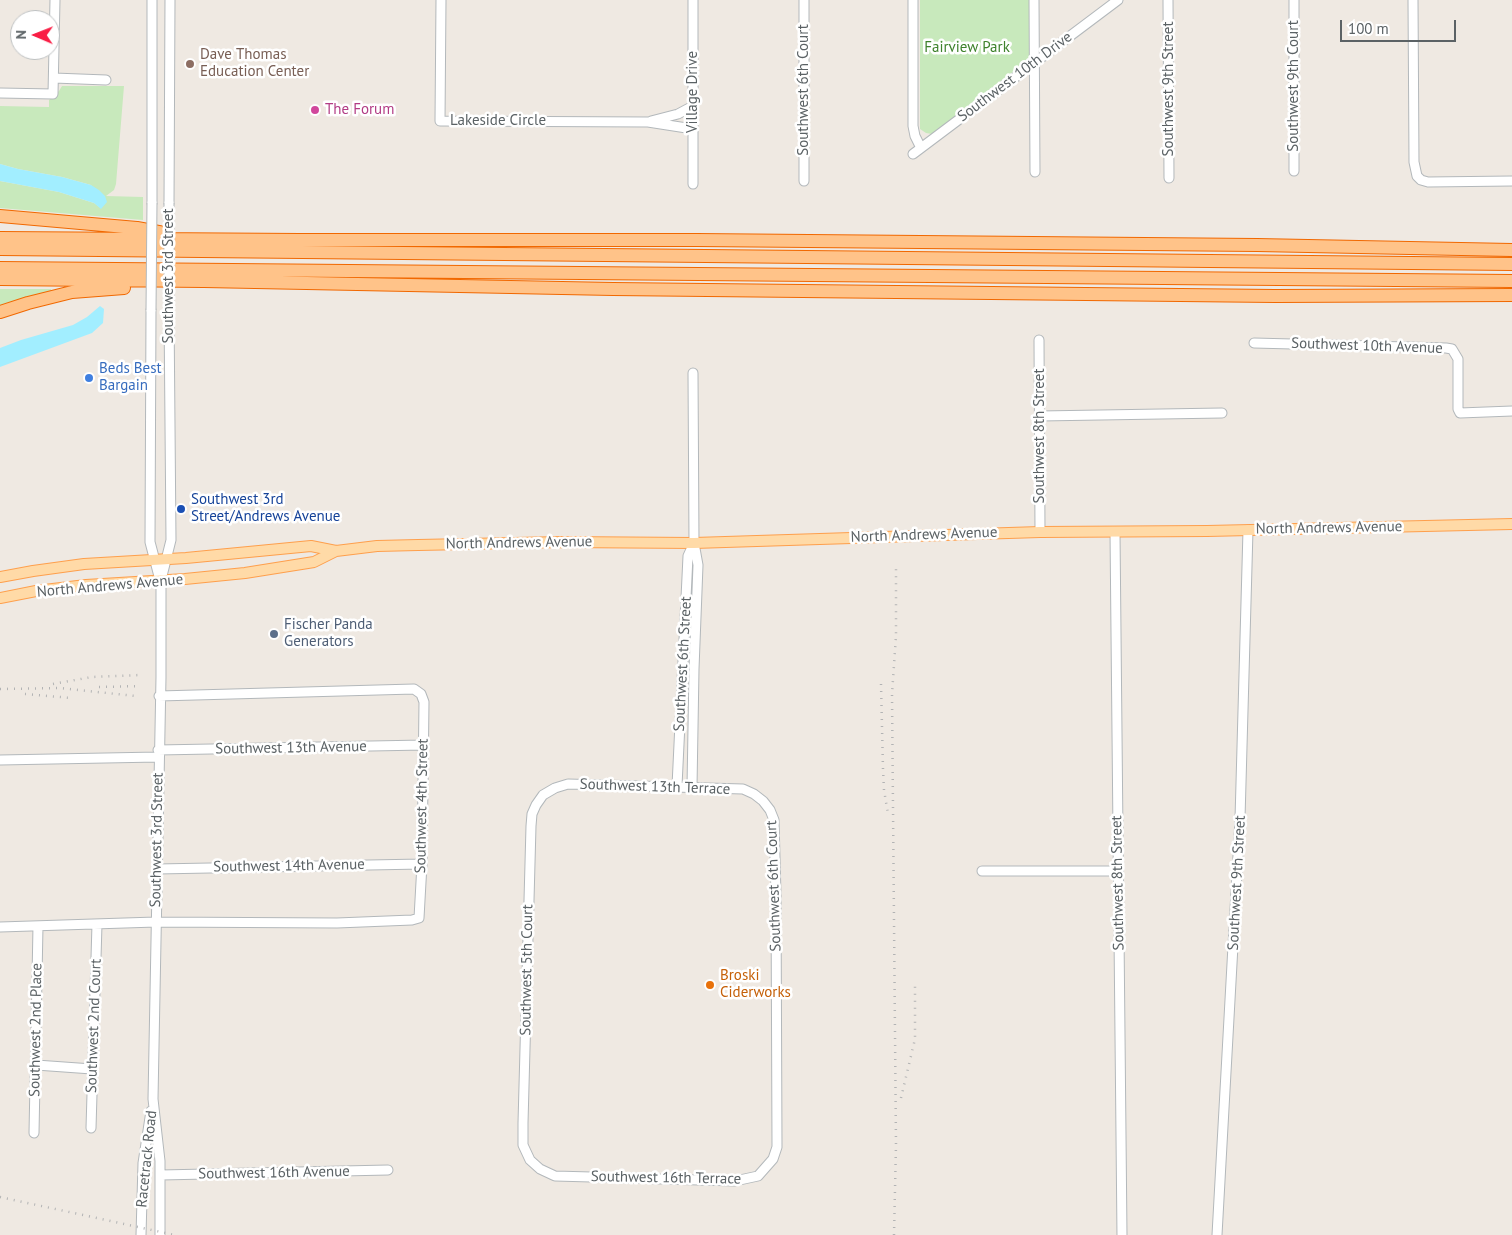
<!DOCTYPE html>
<style>
body{margin:0}
#map{position:relative;width:1512px;height:1235px;overflow:hidden;background:#efe9e2;font-family:"PT Sans",sans-serif}
canvas{display:block}
.north{position:absolute;left:10px;top:10px;width:50px;height:50px;box-sizing:border-box;background:#fff;border:1px solid #bdc0c1;border-radius:50%;rotate:271deg;font-size:14px;font-weight:700;line-height:20px;text-align:center;color:#5b6265}
.north::after{content:'';display:block;margin:auto;width:18px;height:22px;background:#f91e45;clip-path:polygon(50% 0,100% 100%,50% 72%,0 100%)}
.scale{position:absolute;left:1340px;top:20px;width:116px;height:22px;box-sizing:border-box;border:2px solid #5b6265;border-top:0;padding-left:6px;font-size:15px;line-height:18px;white-space:nowrap;color:#5b6265;-webkit-text-stroke:4px #fff;paint-order:stroke}
</style>
<div id="map">
<canvas width="1512" height="1235"></canvas>
<div class="north">N</div>
<div class="scale">100 m</div>
</div>
<script>
const ctx = document.querySelector('canvas').getContext('2d');
ctx.lineJoin = 'round';
function fill(path, color) {
  ctx.fillStyle = color;
  ctx.fill(path, 'evenodd');
}
function poly(rows) {
  const path = new Path2D();
  for (const r of rows) {
    path.moveTo(r[0], r[1]);
    for (let i = 2; i < r.length; i += 2) path.lineTo(r[i], r[i + 1]);
  }
  return path;
}
function trace(path, color, width, dash) {
  ctx.strokeStyle = color;
  ctx.lineWidth = width;
  ctx.lineCap = dash ? 'butt' : 'round';
  ctx.setLineDash(dash || []);
  ctx.stroke(path);
}
function write(font, color, halo, rows, align = 'center') {
  ctx.font = font + ' "PT Sans",sans-serif';
  ctx.lineWidth = 5;
  ctx.setLineDash([]);
  ctx.textBaseline = 'middle';
  ctx.strokeStyle = halo;
  ctx.fillStyle = color;
  for (const [text, x, y, turn = 0] of rows) {
    ctx.save();
    ctx.translate(x, y);
    ctx.rotate((+turn || 0) * Math.PI / 180);
    ctx.textAlign = isNaN(turn) ? turn : align;
    if (halo) ctx.strokeText(text, 0, 0);
    ctx.fillText(text, 0, 0);
    ctx.restore();
  }
}
const green = poly([
 [920,0,1030,0,1030,59,932,134,926,133,920,129],
 [62,86,124,86,116,184,114,190,106,196,143,197,143,220,0,208,0,181,59,192,94,203,101,208,91,185,62,177,18,169,0,164,0,106,49,107,49,100,59,91],
 [0,289,51,289,51,291,0,306]
]);
const water = poly([
 [0,164,18,169,62,177,91,185,99,190,105,196,107,202,101,209,94,203,59,192,0,181],
 [100,306,104,309,103,323,92,333,0,367,0,348,21,340,73,325,87,317]
]);
const minor = poly([
 [152,0,152,203],
 [441,0,440,121,648,122,693,129],
 [804,0,804,181],
 [913,0,913,126,915,136,921,148],
 [1034,0,1035,172],
 [1168,0,1169,178],
 [1294,0,1294,171],
 [1413,0,1414,162,1417,176,1421,180,1428,182,1512,181],
 [54,78,106,80],
 [0,93,53,94,55,0],
 [651,121,678,114,693,106],
 [913,154,1118,0],
 [693,184,693,0],
 [169,203,170,0],
 [151,310,150,542,160,580],
 [1039,340,1040,532],
 [1254,343,1446,348,1452,349,1458,359,1458,409,1460,413,1512,411],
 [1040,416,1222,413],
 [1115,532,1122,1235],
 [158,750,424,745],
 [0,760,158,757],
 [568,784,743,789,754,794,763,801,770,810,774,820,776,895,777,1147,773,1159,758,1176,735,1181,555,1176,540,1169,530,1160,523,1145,523,1123,531,826,532,814,536,805,543,795,555,788,568,784],
 [677,786,688,556,694,543],
 [692,787,694,669,698,565,694,543,693,373],
 [157,869,422,864],
 [982,871,1117,871],
 [0,927,156,922,337,923,412,920,419,918,422,864,424,702,421,694,414,689,159,696],
 [36,1065,92,1069],
 [91,1128,97,924],
 [34,1133,38,926],
 [161,1175,388,1170],
 [141,1235,143,1163,151,1111],
 [160,1235,160,1161,153,1099,161,677,161,580,171,540,169,310],
 [1217,1235,1240,819,1248,530]
]);
const major = poly([
 [0,577,33,571,84,564,186,558,311,546,336,551,377,546,418,545,562,542,694,543,1040,532,1207,531,1512,524],
 [0,598,36,591,86,585,185,579,245,573,314,562,336,551]
]);
const highway = poly([
 [0,216,137,228,164,233],
 [0,238,300,240,697,240,1257,245,1512,250],
 [0,249,1512,264],
 [0,268,1512,281],
 [0,279,204,281,613,289,1275,296,1512,295],
 [0,312,28,303,72,292,124,288]
]);
const rail = poly([
 [53,684,92,677,140,675],
 [881,684,883,769,884,790,888,814],
 [99,687,141,686],
 [0,689,60,688,135,696],
 [25,694,71,698],
 [901,1098,915,1039,915,984],
 [0,1197,175,1235],
 [894,1235,896,1145,892,694,896,636,896,564]
]);
const minorBridge = poly([
 [151,310,152,203],
 [169,310,169,203]
]);
const markers = [
 [190,64,5,"#8d6e63"],
 [315,110,5,"#d1479c"],
 [89,378,5,"#3f7fe0"],
 [181,509,5,"#1a4fb4"],
 [274,634,5,"#5c6f8a"],
 [710,985,5,"#e8710a"]
];
const parkNames = [
 ["Fairview Park",967,48]
];
const educationNames = [
 ["Dave Thomas",200,55],
 ["Education Center",200,72]
];
const streetNames = [
 ["Southwest 10th Drive",1015,77,-37],
 ["Southwest 9th Court",1294,86,-90],
 ["Southwest 9th Street",1169,89,-90],
 ["Southwest 6th Court",804,90,-90],
 ["Village Drive",693,92,-90],
 ["Lakeside Circle",498,121],
 ["Southwest 3rd Street",169,276,-90],
 ["Southwest 10th Avenue",1367,346,2],
 ["Southwest 8th Street",1040,436,-90],
 ["North Andrews Avenue",1329,528,-1],
 ["North Andrews Avenue",924,535,-2],
 ["North Andrews Avenue",519,543,-1],
 ["North Andrews Avenue",110,586,-5],
 ["Southwest 6th Street",683,664,-87],
 ["Southwest 13th Avenue",291,748,-1],
 ["Southwest 13th Terrace",655,787,2],
 ["Southwest 4th Street",422,806,-89],
 ["Southwest 3rd Street",157,840,-89],
 ["Southwest 14th Avenue",289,866,-1],
 ["Southwest 8th Street",1118,883,-91],
 ["Southwest 9th Street",1237,883,-87],
 ["Southwest 6th Court",774,886,-92],
 ["Southwest 5th Court",527,970,-89],
 ["Southwest 2nd Court",94,1026,-88],
 ["Southwest 2nd Place",36,1030,-89],
 ["Racetrack Road",147,1159,-84],
 ["Southwest 16th Avenue",274,1173,-1],
 ["Southwest 16th Terrace",666,1178,1]
];
const hotelNames = [
 ["The Forum",325,110]
];
const shopNames = [
 ["Beds Best",99,369],
 ["Bargain",99,386]
];
const transitNames = [
 ["Southwest 3rd",191,500],
 ["Street/Andrews Avenue",191,517]
];
const serviceNames = [
 ["Fischer Panda",284,625],
 ["Generators",284,642]
];
const foodNames = [
 ["Broski",720,976],
 ["Ciderworks",720,993]
];
fill(green, '#c8e9bc');
fill(water, '#a2eeff');
trace(minor, '#b3b8bb', 11);
trace(major, '#fe9f4c', 12);
trace(highway, '#f16800', 14);
trace(minor, '#fff', 9);
trace(major, '#ffdaa7', 10);
trace(highway, '#ffc389', 12);
trace(rail, '#b2b3b4', 2.5, [1, 6]);
trace(minorBridge, '#b3b8bb', 11, []);
trace(minorBridge, '#fff', 9);
for (const [x, y, r, color] of markers) {
  const dot = new Path2D();
  dot.arc(x, y, r, 0, 2 * Math.PI);
  ctx.fillStyle = color;
  ctx.fill(dot);
  trace(dot, '#fff', 2);
}
write('15px', '#3e822c', '#fff', parkNames);
write('15px', '#785e54', '#fff', educationNames, 'left');
write('15px', '#5b6265', '#fff', streetNames);
write('15px', '#b23c85', '#fff', hotelNames, 'left');
write('15px', '#366cbe', '#fff', shopNames, 'left');
write('15px', '#164399', '#fff', transitNames, 'left');
write('15px', '#4e5e75', '#fff', serviceNames, 'left');
write('15px', '#c56008', '#fff', foodNames, 'left');
</script>
